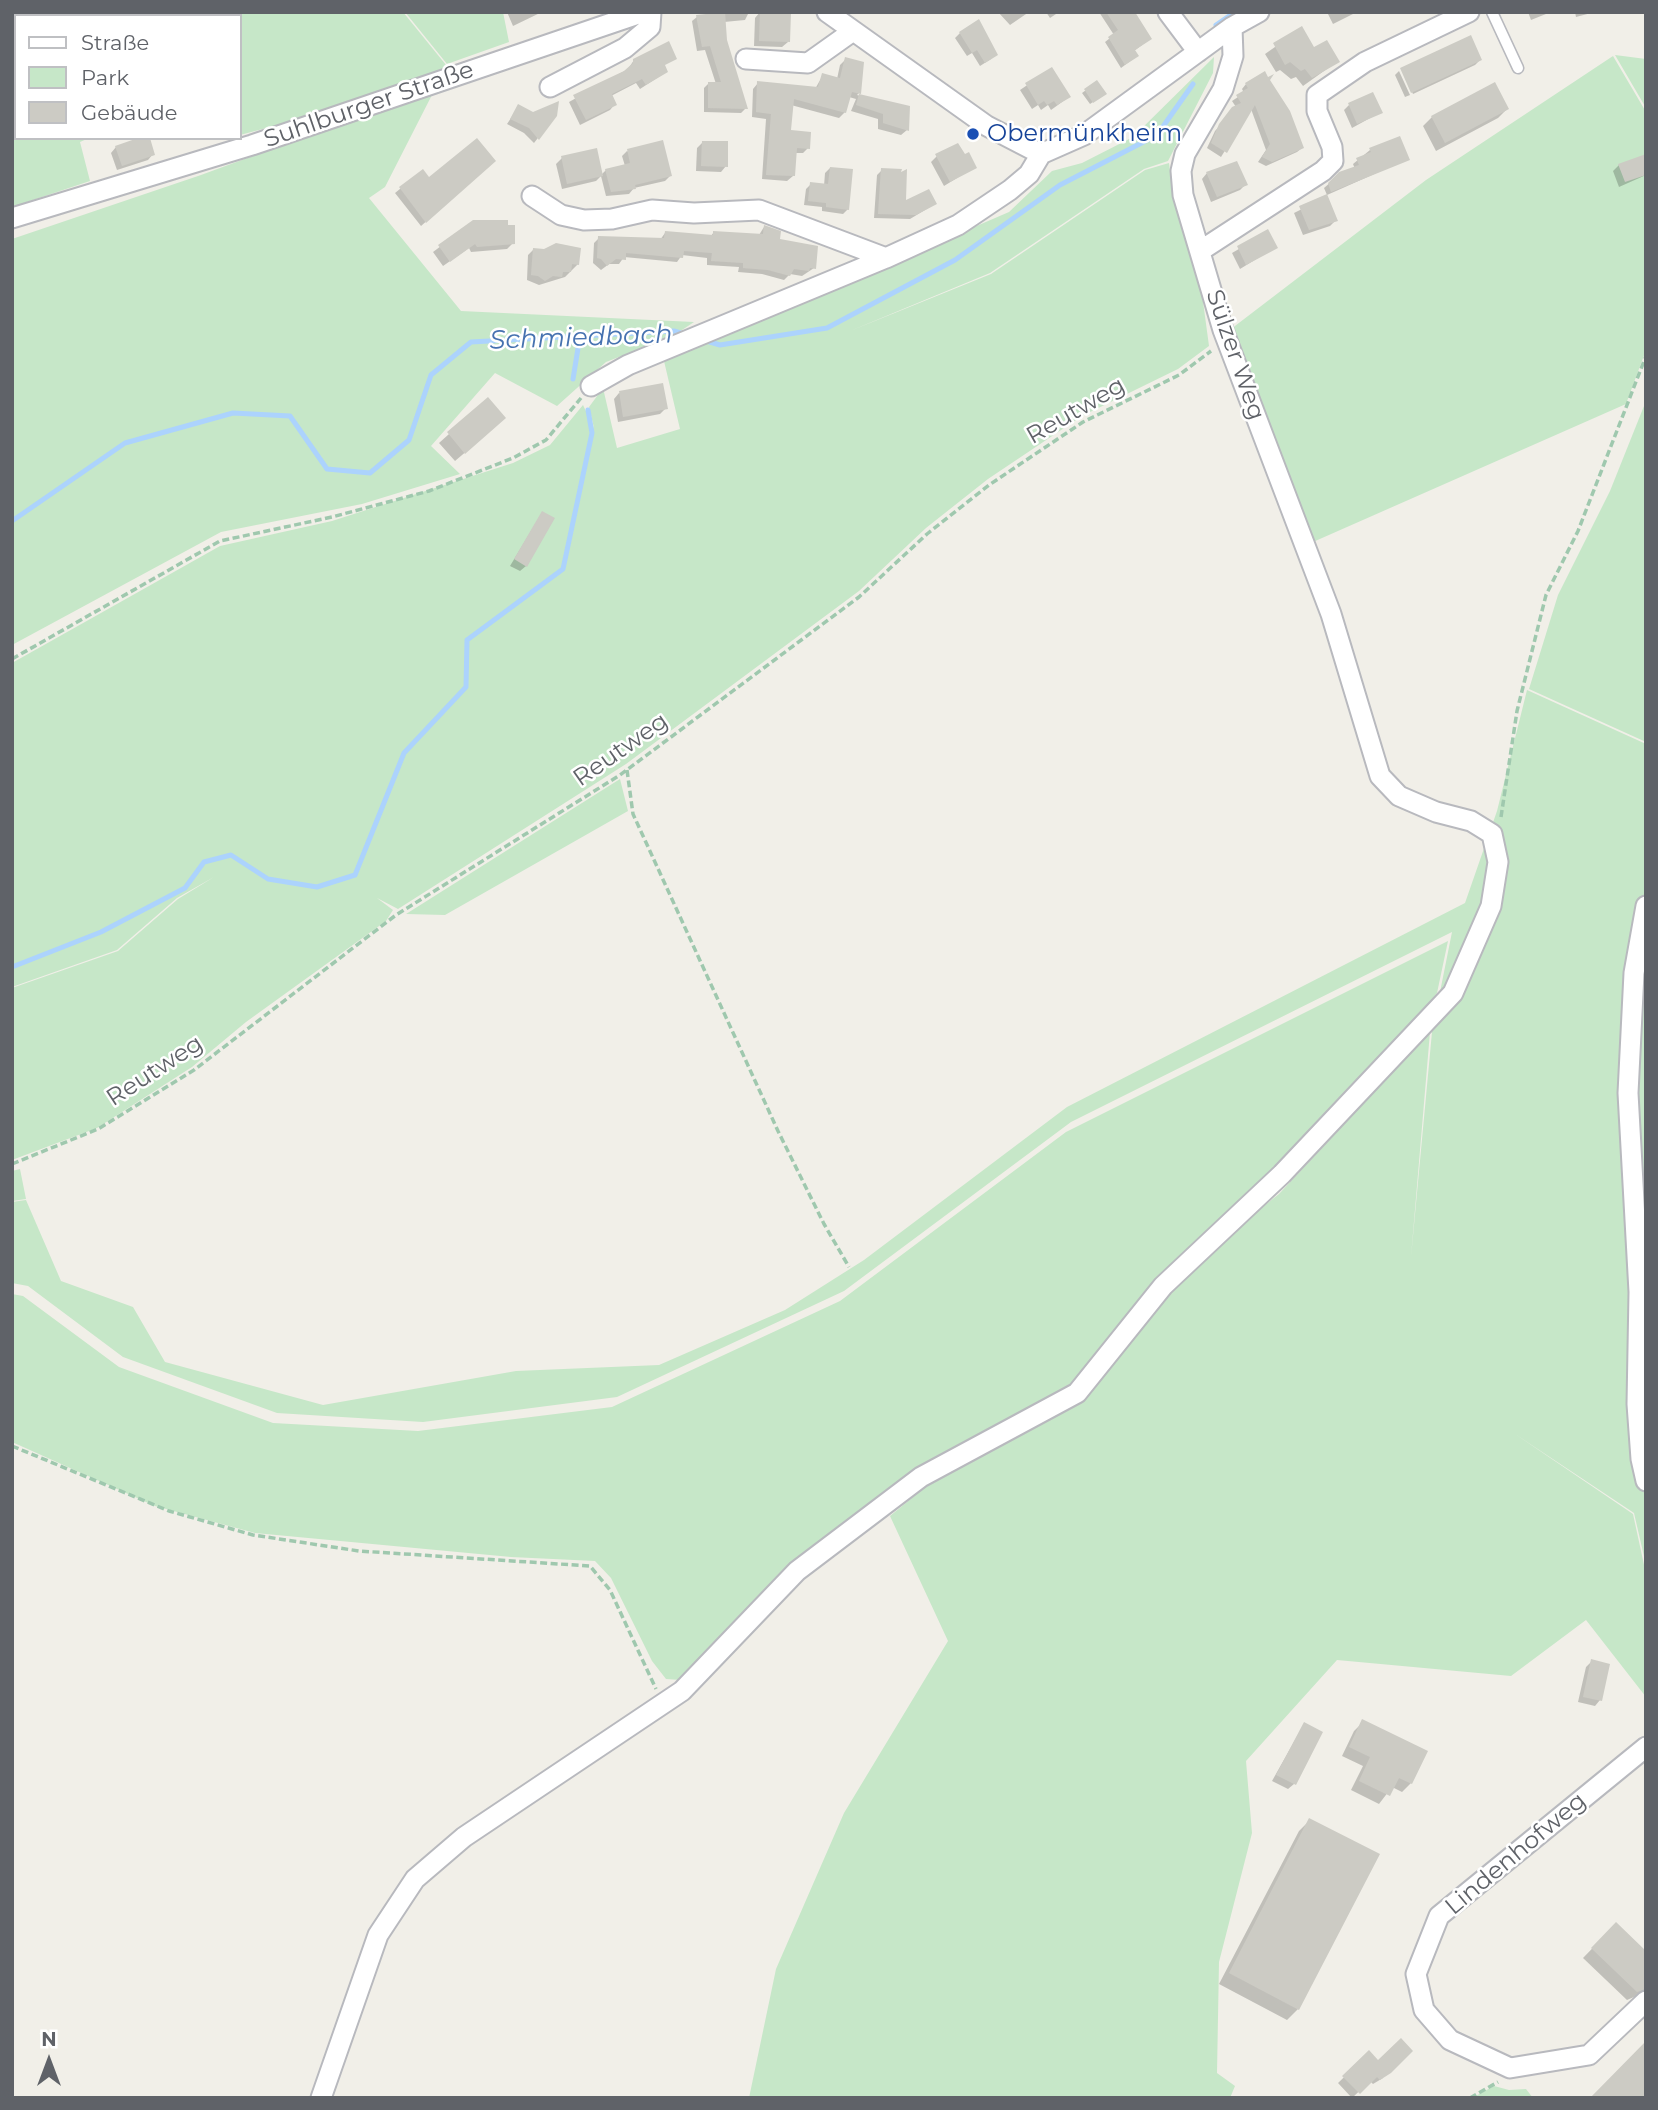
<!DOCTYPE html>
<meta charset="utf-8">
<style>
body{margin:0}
#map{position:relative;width:1658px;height:2110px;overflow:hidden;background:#f1efe8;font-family:Montserrat,sans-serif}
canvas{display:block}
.frame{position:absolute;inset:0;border:14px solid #5f6268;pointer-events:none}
.legend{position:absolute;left:14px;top:14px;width:228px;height:126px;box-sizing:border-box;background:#fff;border:2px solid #bfc0c3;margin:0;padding:9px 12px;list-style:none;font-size:21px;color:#5f6268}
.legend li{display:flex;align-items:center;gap:14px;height:35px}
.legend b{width:35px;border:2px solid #bfc0c3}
.north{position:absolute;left:14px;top:2026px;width:70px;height:70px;-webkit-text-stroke:5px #fff;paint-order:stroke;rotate:0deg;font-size:19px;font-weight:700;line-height:28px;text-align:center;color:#5f6268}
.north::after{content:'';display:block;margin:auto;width:24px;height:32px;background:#5f6268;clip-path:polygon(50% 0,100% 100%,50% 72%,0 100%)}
</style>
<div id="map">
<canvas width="1658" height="2110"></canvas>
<div class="frame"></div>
<ul class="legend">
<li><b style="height:9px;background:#fff"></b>Straße</li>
<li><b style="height:19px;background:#c6e7c8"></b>Park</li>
<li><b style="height:19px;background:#cccbc4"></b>Gebäude</li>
</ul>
<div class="north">N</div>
</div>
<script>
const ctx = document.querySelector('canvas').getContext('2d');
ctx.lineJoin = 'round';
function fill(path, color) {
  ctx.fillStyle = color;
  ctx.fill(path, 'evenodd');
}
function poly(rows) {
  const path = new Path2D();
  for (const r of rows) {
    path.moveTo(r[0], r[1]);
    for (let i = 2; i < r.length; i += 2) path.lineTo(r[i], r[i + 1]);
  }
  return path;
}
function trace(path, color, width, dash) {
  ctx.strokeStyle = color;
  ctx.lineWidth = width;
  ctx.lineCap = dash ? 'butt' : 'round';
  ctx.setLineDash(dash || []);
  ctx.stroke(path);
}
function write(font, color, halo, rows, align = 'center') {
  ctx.font = font + ' Montserrat,sans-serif';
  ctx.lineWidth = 5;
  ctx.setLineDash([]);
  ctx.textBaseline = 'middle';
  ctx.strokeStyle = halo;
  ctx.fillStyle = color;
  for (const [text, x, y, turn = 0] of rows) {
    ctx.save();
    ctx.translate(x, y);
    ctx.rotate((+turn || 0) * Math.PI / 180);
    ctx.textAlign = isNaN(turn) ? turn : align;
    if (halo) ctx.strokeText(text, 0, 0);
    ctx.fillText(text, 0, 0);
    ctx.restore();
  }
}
const green = poly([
 [12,12,403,12,446,65,441,72,323,113,240,135,240,16,16,16,16,138,89,138,80,142,90,181,12,207],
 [405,12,503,12,509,42,447,64],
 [1615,55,1646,59,1646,108],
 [1613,56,1646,112,1646,350,1626,404,1313,542,1231,329,1426,180],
 [1214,57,1213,73,1168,161,1144,169,990,273,850,331,991,274,1145,170,1169,163,1173,194,1202,294,1209,346,1178,369,1082,416,988,479,926,528,859,591,626,764,398,909,377,898,393,910,386,921,246,1022,192,1067,97,1128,12,1160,12,988,118,951,178,899,214,877,177,898,117,950,12,987,12,663,220,546,332,521,513,463,550,445,583,405,594,428,589,407,603,388,617,448,680,429,664,361,1009,212,1052,171,1082,163,1133,137],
 [435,89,385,187,369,198,461,311,694,322,673,336,606,362,557,406,495,373,431,446,460,474,362,504,221,532,12,645,12,239,201,175],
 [1646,401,1646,742,1529,689,1558,595,1610,491],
 [1527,690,1646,744,1646,1565,1634,1513,1515,1434,1633,1514,1646,1574,1646,1697,1586,1620,1511,1676,1337,1660,1246,1761,1252,1833,1219,1962,1217,2073,1235,2086,1230,2098,749,2098,776,1969,844,1813,948,1641,890,1516,935,1479,1088,1396,1172,1292,1227,1235,1279,1194,1430,1032,1411,1257,1432,1032,1452,932,1071,1122,844,1291,617,1397,423,1422,277,1413,123,1357,28,1286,12,1283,12,1202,26,1200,61,1281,133,1307,165,1362,323,1405,516,1371,659,1365,785,1310,864,1260,1067,1107,1465,903,1497,811],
 [620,779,628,811,445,915,406,914],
 [1448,941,1437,993,1391,1052,1074,1387,918,1471,681,1680,666,1679,652,1661,611,1578,595,1561,511,1557,255,1533,155,1506,12,1442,12,1294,23,1296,119,1367,273,1423,418,1431,612,1407,840,1301,1066,1132],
 [20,1169,26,1199,12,1201,12,1171],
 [1494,2086,1509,2090,1526,2089,1533,2098,1472,2098]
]);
const shadow = poly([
 [507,12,542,12,513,26],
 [721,12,749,12,745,20,724,22,725,40,746,108,741,113,704,112,704,88,708,84,716,84,705,50,697,51,692,21,697,17],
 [760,12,780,12,788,42,782,47,754,46,755,18],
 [998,12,1029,12,1010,25],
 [1046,12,1059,12,1050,18],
 [1099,12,1130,12,1150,39,1134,51,1137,56,1121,68,1105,42,1114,35],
 [1327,12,1357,12,1333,24],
 [1528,12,1551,12,1531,20],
 [1575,12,1595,12,1576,17],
 [1302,28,1314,49,1338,61,1303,86,1296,77,1291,79,1280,70,1276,72,1265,54],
 [960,33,991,59,980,66,972,53,967,56,955,38],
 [846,59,859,93,857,95,908,108,907,130,901,135,878,129,878,119,851,111,856,99,849,97,845,112,839,118,791,105,789,132,808,148,803,153,795,153,793,176,787,181,762,179,766,119,752,117,753,89,758,83,815,89,823,75,837,79,840,65],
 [634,60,663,74,640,89,636,83,611,96,615,104,610,110,580,125,569,102,628,69],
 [1480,60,1475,65,1413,94,1402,70],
 [1051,69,1069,97,1051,110,1048,105,1041,110,1038,105,1032,109,1020,90],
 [1399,71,1410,95,1405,97,1395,75],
 [1097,82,1102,96,1090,104,1082,93],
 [1246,84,1302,148,1297,152,1266,166,1258,162,1266,150,1251,109,1221,157,1207,148,1215,131,1236,107,1232,101,1244,93,1242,89],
 [1349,105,1381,112,1352,128,1344,110],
 [519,106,533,113,555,116,534,143,524,133,507,124],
 [1507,109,1498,118,1436,151,1423,126,1432,117],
 [702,143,726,166,721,172,696,171,697,148],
 [116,147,153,154,148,160,117,170,111,153],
 [1370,150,1408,159,1327,195,1324,188,1340,174,1355,169,1353,164],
 [627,151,670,176,665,181,634,188,629,194,606,196,601,176,596,181,562,189,556,164,562,158,601,175,606,170,625,166,622,156],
 [937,156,975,167,944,186,931,162],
 [1619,165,1646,165,1646,175,1619,187,1613,171],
 [489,166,421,226,395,193,422,171,428,179],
 [830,168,848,209,843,214,822,211,822,207,804,205,806,189,811,184,824,186,825,173],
 [882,170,904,203,935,204,910,219,874,218,877,175],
 [1207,173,1245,185,1240,190,1211,202,1202,179],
 [1326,197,1336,220,1330,226,1303,235,1294,213],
 [473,222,513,243,507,249,471,252,469,248,443,266,433,252],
 [764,227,814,268,802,276,790,274,784,280,762,274,738,272,739,267,707,265,707,258,682,255,677,262,624,257,619,264,609,264,601,270,593,263,594,243,599,238,660,240,665,233,710,237,714,232,759,235],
 [1268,232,1276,247,1240,269,1232,253],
 [533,250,578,264,565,277,539,285,527,280,528,255],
 [619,393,666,408,660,414,618,422,614,399],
 [487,400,495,427,455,461,439,443],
 [542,513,526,566,520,571,510,566],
 [1592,1661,1600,1700,1595,1706,1578,1702,1586,1667],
 [1363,1722,1411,1783,1402,1792,1392,1787,1379,1804,1351,1790,1363,1766,1342,1756,1354,1731],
 [1304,1724,1294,1784,1288,1789,1272,1781],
 [1310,1820,1298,2009,1287,2020,1219,1984,1299,1831],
 [1616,1924,1646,1954,1646,2001,1634,1997,1627,2000,1583,1958],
 [1369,2053,1383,2078,1373,2084,1370,2081,1352,2098,1338,2083]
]);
const stream = poly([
 [1216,25,1235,12],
 [703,340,720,345,827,328,955,260,1060,185,1157,135,1193,84],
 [573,379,580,336],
 [12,521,125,443,233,413,290,416,327,469,370,473,409,440,431,375,471,342,674,331,687,335],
 [12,967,101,932,185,888,204,862,231,855,268,879,317,887,355,875,404,753,466,687,467,640,563,569,592,433,588,410]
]);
const building = poly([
 [725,12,727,40,748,109,708,108,708,82,721,82,710,46,702,47,696,15],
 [760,12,791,12,790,42,759,41],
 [1106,12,1135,12,1152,39,1135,50,1139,56,1125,65,1108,37,1118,30],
 [979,19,998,55,985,63,977,50,972,53,959,32],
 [1302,26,1314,47,1327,40,1340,62,1312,78,1305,69,1301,71,1290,62,1285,65,1273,43],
 [1471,35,1482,60,1411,93,1400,68],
 [669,41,677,59,665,65,668,72,646,85,642,79,612,94,617,105,586,120,573,95,624,71,633,63,633,59],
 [845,57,864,62,861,94,852,92,846,113,794,99,791,130,811,132,810,149,797,148,795,176,766,175,771,114,756,112,757,81,818,87,822,73,840,78],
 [1052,67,1071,97,1057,105,1054,101,1047,105,1044,101,1038,105,1025,83],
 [1265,71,1268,77,1274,74,1270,80,1290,111,1304,148,1272,162,1262,157,1270,144,1255,105,1227,153,1211,143,1219,124,1232,107,1241,103,1236,95,1248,88,1245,83],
 [1097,80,1107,94,1093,103,1084,89],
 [1495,82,1509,109,1445,143,1431,116],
 [1373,92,1383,113,1357,124,1348,103],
 [859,94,910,106,909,131,883,123,883,114,856,105],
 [559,101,557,116,539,140,529,128,510,119,518,104,533,112],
 [1400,136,1410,160,1331,192,1328,183,1339,172,1359,165,1356,158,1371,152,1369,148],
 [138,138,150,138,155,155,122,166,115,146],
 [477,138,496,161,426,223,399,187,423,169,429,177],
 [663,140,672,176,635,185,636,189,611,192,605,169,630,163,627,149],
 [702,141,728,141,728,167,701,166],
 [958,143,965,154,969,152,977,168,950,182,935,154],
 [597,148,603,176,567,184,561,156],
 [1646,154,1646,175,1625,182,1618,164],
 [1237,161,1248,185,1217,197,1206,172],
 [830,167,853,169,849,210,826,207,826,203,808,201,810,182,828,184],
 [881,168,902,169,901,172,907,169,906,200,929,189,937,204,916,215,878,214],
 [1327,194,1338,221,1309,230,1299,206],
 [473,220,508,220,508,225,515,225,515,244,477,247,475,244,450,262,438,245],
 [764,225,781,231,780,239,818,246,816,269,810,268,809,271,794,269,790,276,768,270,743,268,743,263,711,261,712,253,684,251,683,258,626,253,626,260,616,259,607,266,601,259,597,258,598,236,664,238,665,231,713,235,713,231,763,234],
 [1268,229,1278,248,1246,265,1237,246],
 [556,243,581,248,579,265,572,264,571,272,563,272,562,277,553,276,545,281,538,276,531,275,533,248,544,249],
 [663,383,668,409,623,417,619,391],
 [488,397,506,418,465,454,447,432],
 [542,511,555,518,527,567,514,559],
 [1591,1659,1610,1664,1602,1701,1583,1697],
 [1362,1719,1428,1751,1412,1784,1399,1778,1390,1796,1359,1781,1370,1757,1349,1747],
 [1304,1722,1323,1732,1296,1785,1276,1775],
 [1309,1818,1380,1854,1299,2010,1229,1973],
 [1616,1922,1646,1951,1646,1989,1637,1992,1591,1948],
 [1401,2038,1413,2051,1391,2073,1380,2080,1377,2077,1360,2094,1342,2076,1369,2050,1378,2060],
 [1646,2041,1646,2098,1590,2098]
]);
const path = poly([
 [12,659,220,541,332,517,429,491,513,458,546,440,581,398],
 [627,770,633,814,778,1131,824,1224,849,1267],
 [1501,817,1517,711,1546,595,1578,531,1646,356],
 [12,1164,98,1129,194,1070,396,915,620,775,859,597,927,534,989,485,1083,422,1179,375,1211,351],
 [12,1446,169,1511,253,1535,359,1551,590,1566,610,1590,656,1689],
 [1470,2098,1498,2082]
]);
const service = poly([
 [1492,12,1518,68]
]);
const minor = poly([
 [827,12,987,126,1041,154,1084,135,1232,27,1259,12],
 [1168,12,1198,52],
 [746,59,808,63,853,31],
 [550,87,625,48,650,27,651,12],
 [532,196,561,215,584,220,612,219,652,210,694,213,759,210,886,258],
 [12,218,252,145,644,12],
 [1200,251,1323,171,1333,161,1332,147,1317,111,1317,95,1365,62,1469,12],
 [591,386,628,365,886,258,958,225,1010,190,1029,174,1041,154],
 [1646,906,1634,973,1628,1093,1639,1292,1637,1404,1641,1459,1646,1481],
 [1646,1747,1439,1916,1416,1974,1424,2010,1450,2040,1510,2068,1589,2055,1646,2001],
 [321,2098,378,1935,415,1879,464,1837,682,1691,797,1571,921,1477,1077,1393,1163,1286,1282,1174,1453,993,1491,906,1498,862,1492,834,1471,821,1436,812,1399,796,1380,776,1331,614,1223,330,1183,195,1181,171,1185,154,1223,89,1233,56,1232,27]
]);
const markers = [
 [973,134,7,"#1a4fb4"]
];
const streetNames = [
 ["Suhlburger Straße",369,105,-19],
 ["Sülzer Weg",1235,355,71],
 ["Reutweg",1076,411,-30],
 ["Reutweg",621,750,-35],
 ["Reutweg",155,1071,-33],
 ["Lindenhofweg",1516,1854,-40]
];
const transitNames = [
 ["Obermünkheim",987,134]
];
const waterNames = [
 ["Schmiedbach",581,338,-2]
];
fill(green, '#c6e7c8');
fill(shadow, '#0003');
trace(stream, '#acd3fd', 5);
fill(building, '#cccbc4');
trace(service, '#b8b9be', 13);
trace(minor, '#b8b9be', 23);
trace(path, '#9fc8ae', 3.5, [7, 3.5]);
trace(service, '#fff', 10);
trace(minor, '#fff', 19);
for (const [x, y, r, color] of markers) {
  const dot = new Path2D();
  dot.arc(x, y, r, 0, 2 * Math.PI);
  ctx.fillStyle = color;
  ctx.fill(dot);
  trace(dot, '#fff', 2.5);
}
write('24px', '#5f6268', '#fff', streetNames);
write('24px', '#164399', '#fff', transitNames, 'left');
write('italic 26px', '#4672b0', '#fff', waterNames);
</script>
